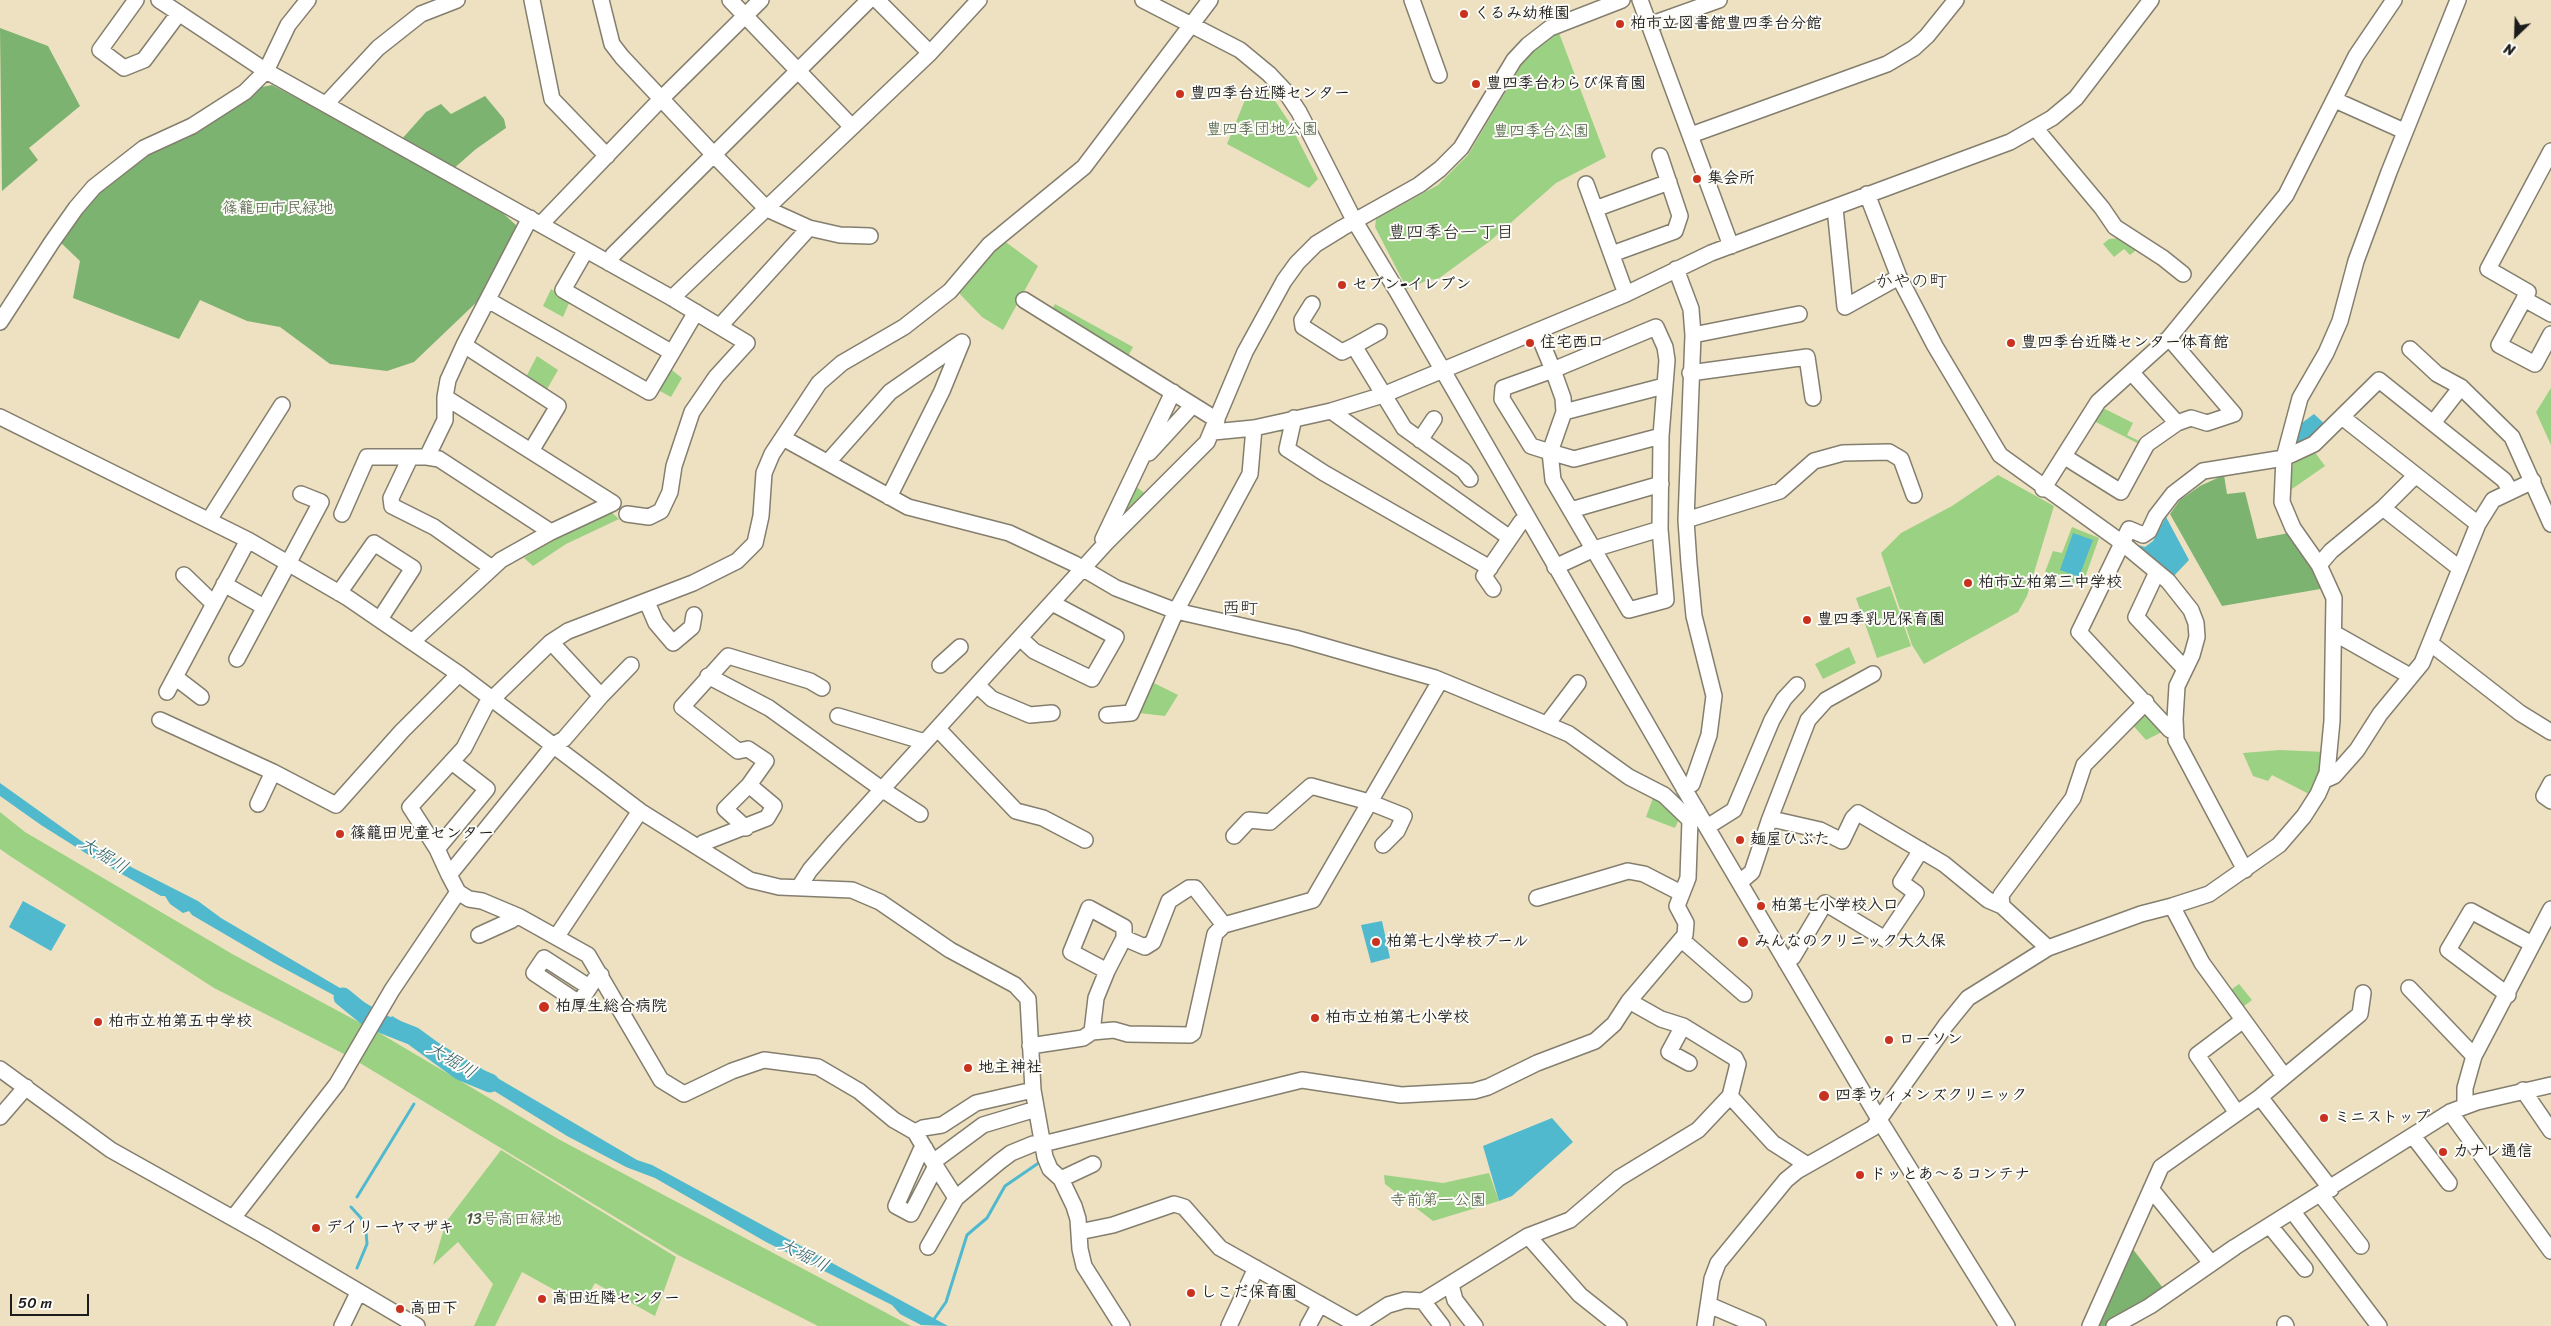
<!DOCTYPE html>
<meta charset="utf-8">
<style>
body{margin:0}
#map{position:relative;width:2551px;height:1326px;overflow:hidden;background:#ede1c1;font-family:Sriracha,sans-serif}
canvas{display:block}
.north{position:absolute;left:2491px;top:10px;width:50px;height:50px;-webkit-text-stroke:4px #fdfcf7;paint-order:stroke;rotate:204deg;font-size:14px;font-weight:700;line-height:20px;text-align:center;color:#1c1c1c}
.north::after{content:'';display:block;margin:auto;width:18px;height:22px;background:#1c1c1c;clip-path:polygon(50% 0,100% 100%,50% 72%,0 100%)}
.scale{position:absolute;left:10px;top:1294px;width:79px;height:22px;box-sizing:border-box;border:2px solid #1c1c1c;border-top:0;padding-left:6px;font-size:15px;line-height:18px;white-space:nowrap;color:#1c1c1c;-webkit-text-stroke:4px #fdfcf7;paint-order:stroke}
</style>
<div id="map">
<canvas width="2551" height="1326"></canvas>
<div class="north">N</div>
<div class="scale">50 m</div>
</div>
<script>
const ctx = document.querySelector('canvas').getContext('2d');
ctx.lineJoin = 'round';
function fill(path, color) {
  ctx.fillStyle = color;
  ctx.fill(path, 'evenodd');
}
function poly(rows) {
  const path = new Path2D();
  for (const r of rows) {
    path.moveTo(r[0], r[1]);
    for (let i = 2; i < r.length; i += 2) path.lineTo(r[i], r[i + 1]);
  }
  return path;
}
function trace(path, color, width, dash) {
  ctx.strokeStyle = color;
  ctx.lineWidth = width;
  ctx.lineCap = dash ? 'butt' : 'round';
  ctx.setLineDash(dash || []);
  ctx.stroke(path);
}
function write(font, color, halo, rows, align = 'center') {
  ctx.font = font + ' Sriracha,"Klee One",sans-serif';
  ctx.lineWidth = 4;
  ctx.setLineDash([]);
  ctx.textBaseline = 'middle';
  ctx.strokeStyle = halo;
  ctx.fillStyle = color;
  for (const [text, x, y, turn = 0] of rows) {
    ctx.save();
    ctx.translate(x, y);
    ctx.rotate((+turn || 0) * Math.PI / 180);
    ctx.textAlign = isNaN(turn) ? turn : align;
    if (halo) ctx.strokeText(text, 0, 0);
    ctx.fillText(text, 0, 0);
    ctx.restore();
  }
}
const green = poly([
 [1559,33,1606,157,1556,183,1490,241,1438,279,1428,280,1407,289,1375,227,1376,219,1438,185,1468,155,1522,64,1541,43],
 [1270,93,1289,122,1318,179,1309,188,1227,144,1245,100],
 [2121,238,2140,247,2130,255,2124,249,2114,257,2103,244,2109,239],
 [1003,240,1038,266,1003,330,982,317,959,293],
 [551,289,570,301,563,317,543,306],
 [1055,304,1133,347,1126,360,1050,313],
 [537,356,558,370,546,391,526,377],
 [668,367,682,378,671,397,658,390],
 [2551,388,2551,445,2536,412],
 [2101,407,2133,423,2127,435,2143,443,2141,445,2092,420],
 [2314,451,2325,466,2289,491,2293,464],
 [1998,475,2054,506,2027,596,2018,612,1924,664,1912,645,1881,553,1901,533,1952,506],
 [1130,482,1147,495,1111,533],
 [609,510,619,519,566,544,533,566,524,558,556,537],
 [2072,527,2099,538,2082,586,2045,572,2053,551,2062,553],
 [1890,586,1911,646,1877,658,1856,598],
 [1849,647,1856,663,1823,679,1815,664],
 [1152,682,1178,695,1165,716,1139,713],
 [2142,710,2166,730,2146,740,2130,722],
 [2280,750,2325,752,2311,795,2272,775,2268,781,2253,776,2243,753],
 [1654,795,1679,819,1675,828,1646,817],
 [0,812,25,832,234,955,381,1034,560,1140,911,1326,818,1326,678,1255,350,1057,214,988,10,856,0,849],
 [2239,984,2252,1000,2240,1009,2228,992],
 [501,1150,676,1257,655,1316,595,1283,584,1302,569,1298,522,1272,495,1326,474,1326,493,1284,458,1242,433,1265,446,1222],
 [1489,1173,1499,1201,1433,1221,1385,1184,1384,1175,1443,1183]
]);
const forest = poly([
 [0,28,48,46,80,106,29,148,38,160,2,191],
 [272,85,486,198,517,226,481,298,414,362,387,371,330,364,280,327,247,321,200,300,179,339,73,298,80,261,58,240,105,186,149,150,257,88],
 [485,96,504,119,506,128,476,149,452,170,401,140,426,112,441,104,451,114],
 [2224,475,2227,494,2245,492,2257,539,2289,533,2326,588,2222,606,2170,514,2180,500,2200,486],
 [2132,1248,2163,1288,2121,1318,2104,1326,2094,1326]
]);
const water = poly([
 [2314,414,2328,427,2301,448,2292,441,2299,425],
 [2166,517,2189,560,2172,578,2134,544,2145,547,2153,541],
 [2073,533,2093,540,2079,577,2060,570],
 [0,783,84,843,198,901,221,918,374,1008,371,1019,352,1005,274,963,192,915,189,911,183,913,170,904,165,896,161,896,95,859,41,825,0,796],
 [23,901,66,925,51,951,9,927],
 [1382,921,1390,958,1371,963,1361,925],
 [392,1016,637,1160,652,1165,948,1326,921,1325,900,1314,892,1305,766,1242,655,1178,626,1167,567,1136,386,1024],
 [1552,1118,1573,1142,1512,1196,1499,1201,1483,1146]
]);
const stream = poly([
 [357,1197,414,1104],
 [351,1207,361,1218,366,1231,367,1244,357,1268],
 [932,1322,946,1302,967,1235,987,1218,1005,1186,1040,1162]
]);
const river = poly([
 [343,997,370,1019,413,1036,461,1071,490,1083]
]);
const minor = poly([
 [136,0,100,50,124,68,144,60,179,13],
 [159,0,266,71,672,298,747,343,716,377,692,412,674,466,670,492,661,511,649,517,627,514],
 [532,0,552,99,607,156],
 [601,0,612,44,622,57,715,156,767,209,809,228,840,235,870,236],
 [730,0,852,127],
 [877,0,930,53],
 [1143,0,1240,50,1269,74,1285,91,1299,112,1354,220,1397,291,1689,797,1883,1126,2007,1326],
 [1412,0,1439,75],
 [1640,0,1731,246],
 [1649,25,1719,0],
 [2335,100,2404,131],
 [326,104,378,48,421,14,457,0],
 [2036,129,2102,208,2115,227,2163,258,2183,274],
 [1691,135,1887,64,1914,48,1927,36,1956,0],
 [2551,151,2488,269,2528,292,2499,345,2535,364,2551,334],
 [1586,184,1626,294],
 [1867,194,1899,277,1935,346,2000,455,2121,542,2168,581,2191,610,2196,623,2197,637,2192,655,2177,686,2175,719,2176,740,2245,870],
 [1835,208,1845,307,1899,277],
 [1595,209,1669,182],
 [541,224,661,99,761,0],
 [586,250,563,290,671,352],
 [1612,254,1675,231,1680,216,1660,156],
 [609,263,613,255,869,0],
 [1676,269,1691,309,1693,335,1686,520,1689,564,1694,616,1714,696,1709,735,1692,784,1684,789],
 [672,298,930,53,979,0],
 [2524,299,2551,314],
 [488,300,649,392,696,312],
 [1024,300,1217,420],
 [1312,304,1302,320,1303,327,1342,352,1354,346,1404,428,1464,471,1470,479],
 [0,322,52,242,76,208,94,187,144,148,192,126,245,92,266,71,288,25,308,0],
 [720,326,809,228],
 [1537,331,1553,370,1563,398,1564,412,1550,452,1553,480,1629,610,1666,600,1660,529,1661,436,1667,360,1665,347,1656,327,1553,370,1503,388,1502,399,1531,446,1550,452,1574,459,1661,436],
 [1693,335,1799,314],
 [464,345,558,406,531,451],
 [1354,346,1379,332],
 [2410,349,2437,374,2461,387,2512,437,2551,524],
 [1690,373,1807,357,1813,398],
 [2132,373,2177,423],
 [1331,411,1510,538],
 [1564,412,1664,386],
 [0,417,248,540,348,598,459,674,640,811,750,880,779,887,852,890,880,902,950,950,1015,985,1028,999,1033,1090,1045,1157,1050,1169,1061,1179,1074,1206,1078,1219,1080,1249,1084,1266,1122,1326],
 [2342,417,2478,524],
 [1294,418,1287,449,1324,473,1490,568],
 [2433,423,2461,387],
 [1213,432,1254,428,1331,411,1383,395,1626,294,1711,253,2010,142,2052,118,2076,98,2151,0],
 [783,438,908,507,1009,533,1075,564,1116,588,1176,611,1295,638,1435,678,1534,719,1569,734,1629,777,1664,795,1690,820],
 [1420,440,1434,419],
 [1149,453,1193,405],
 [427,457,445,420,445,397],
 [2065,457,2121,492,2147,444,2177,423,2191,418,2207,423,2234,414,2169,338],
 [410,458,391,498,392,506,434,527,492,568],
 [828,462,890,392,962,342,942,391,889,497],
 [2416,475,2383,508,2459,568],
 [2043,489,2098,402,2169,338,2286,195,2356,56,2394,0],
 [1571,510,1661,484],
 [342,514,367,457,427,457,439,459,551,532,613,503,445,397,448,380,464,345,530,218],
 [209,520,282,405],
 [1686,520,1780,491,1814,461,1843,453,1889,452,1901,459,1914,495],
 [1105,541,1103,539,1173,392],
 [2319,565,2331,551,2383,508],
 [1555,567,1594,549,1660,529],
 [2157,572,2136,617,2185,669],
 [184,575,214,604],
 [224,584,264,607],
 [1493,589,1484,576,1521,522,1527,519],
 [339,593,374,543,413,568,380,619],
 [647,602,656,623,673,643,692,627,694,615],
 [2334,633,2410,676],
 [1020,638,1034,651,1092,679,1116,637,1052,603],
 [413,641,501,560,551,532],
 [2430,643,2520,713,2551,732],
 [237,659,321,502,301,494],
 [940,665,960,647],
 [708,676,769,708,883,790,920,814],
 [175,677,201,697],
 [977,685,992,699,1030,715,1052,713],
 [167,692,248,540],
 [601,696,631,665],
 [1107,715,1131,713,1176,611,1250,474,1254,428],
 [838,716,925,742],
 [160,720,273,772,336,805,402,731,459,674],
 [1547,724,1578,683],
 [938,729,1016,811,1043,818,1085,840],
 [2175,730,2170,730,2079,632,2129,529,2143,535,2149,531,2156,516,2173,494,2203,471,2284,458,2314,444,2379,380,2504,480,2510,490],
 [2325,780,2334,776,2357,750,2380,714,2422,663,2478,524,2493,500,2533,481],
 [2551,783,2544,796,2551,801],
 [258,804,273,772],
 [1769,821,1776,820,1820,830,1842,841,1853,818,1858,813,1944,864,1988,900,2002,906],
 [1707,827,1734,810,1772,720,1784,699,1797,685],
 [746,828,725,809,749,785,766,761,748,749,738,751,682,707,728,656,810,681,822,688],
 [1234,836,1249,820,1270,822,1311,786,1369,802,1404,816,1397,831,1383,845],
 [700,848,703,843,767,818,774,806,749,785],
 [437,849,487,789,452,762],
 [449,875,437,849,410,807,464,748,486,705,551,642,568,631,693,583,737,561,755,543,761,516,764,473,772,454,819,383,842,363,904,327,950,291,989,245,1084,167,1210,0],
 [1740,882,1752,872,1769,821,1808,720,1826,700,1873,674],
 [801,888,801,884,810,870,835,841,1106,543,1207,442,1245,352,1284,281,1297,263,1316,244,1342,228,1419,185,1440,169,1461,148,1514,60,1528,45,1550,28,1622,0],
 [458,892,469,899,482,901,520,917,588,955,661,1080,684,1094,732,1071,764,1060,818,1067,859,1091,894,1120,915,1132],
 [1537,898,1628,871,1644,874,1681,893],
 [2172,906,2202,963,2284,1076],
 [479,935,512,920,514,915],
 [557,936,640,811],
 [1124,938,1107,971,1071,952,1089,908,1124,927,1124,938,1145,947,1153,942,1169,901,1189,888,1195,888,1224,925],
 [1682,940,1744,994],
 [2048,948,2002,906,2001,895,2073,798,2084,765,2146,702],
 [1786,962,1793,957,1825,903,1885,939,1916,893,1901,882,1921,850],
 [589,987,544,958,534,973,579,1003,595,979,601,975],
 [2409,988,2474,1056],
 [2508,995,2448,950,2471,911,2532,944],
 [1629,1001,1661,1019,1683,1026,1735,1058,1738,1064,1730,1096],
 [1683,1026,1669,1052,1689,1063],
 [1092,1032,1096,998,1107,971],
 [1030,1046,1083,1038,1092,1032,1114,1030,1128,1034,1190,1035,1193,1033,1215,934,1224,925,1313,900,1440,681],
 [0,1069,111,1150,263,1235,417,1326],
 [2523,1090,2551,1131],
 [2260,1097,2331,1189],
 [2465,1106,2465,1088,2474,1056,2551,909],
 [2450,1112,2551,1251],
 [2237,1113,2197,1055,2242,1021],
 [0,1117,26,1087],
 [2413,1136,2449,1183],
 [925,1148,921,1150,896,1206,911,1214,936,1166],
 [933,1162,915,1132,923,1128,942,1125,976,1103,1033,1090],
 [1061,1179,1093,1164],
 [2151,1189,2211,1263],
 [2321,1195,2361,1246],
 [956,1198,933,1162,983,1125,1036,1109],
 [2293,1212,2379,1326],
 [233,1218,337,1084,392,990,458,892,449,875,554,745,564,739,601,696,551,642],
 [2270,1226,2305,1269],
 [1079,1232,1113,1225,1174,1204,1184,1207,1220,1248,1357,1325,1388,1305,1405,1300,1423,1301,1528,1236,1570,1220,1619,1178,1698,1130,1730,1096,1773,1143,1806,1164],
 [1528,1236,1580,1295,1619,1326],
 [928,1247,956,1198,999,1162,1011,1153,1033,1144,1051,1142,1302,1080,1401,1095,1474,1091,1488,1087,1537,1063,1595,1041,1614,1024,1629,1001,1685,935,1686,923,1677,906,1688,878,1690,820,1692,814,1697,810],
 [1451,1285,1455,1300,1475,1326],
 [1423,1301,1442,1326],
 [1709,1305,1758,1326],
 [2285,1324,2286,1326],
 [342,1326,358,1293],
 [1229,1326,1256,1268],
 [1308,1326,1320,1304],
 [1705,1326,1712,1279,1718,1263,1786,1180,1797,1171,1873,1128,1946,1025,1968,998,2048,948,2141,914,2172,906,2209,894,2279,845,2304,816,2318,794,2327,773,2332,721,2334,598,2319,565,2293,528,2282,502,2284,458,2300,398,2326,353,2340,321,2356,261,2389,172,2458,0],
 [2090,1326,2161,1167,2260,1097,2360,1014,2363,993],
 [2114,1326,2150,1306,2235,1247,2450,1112,2477,1102,2551,1085]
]);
const markers = [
 [1464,14,5,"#c8321e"],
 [1620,24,5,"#c8321e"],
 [1476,84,5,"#c8321e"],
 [1180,94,5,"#c8321e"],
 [1697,179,5,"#c8321e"],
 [1342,285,5,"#c8321e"],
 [1530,343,5,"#c8321e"],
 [2011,343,5,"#c8321e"],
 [1968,583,5,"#c8321e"],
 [1807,620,5,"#c8321e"],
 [340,834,5,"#c8321e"],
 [1740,840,5,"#c8321e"],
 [1761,906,5,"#c8321e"],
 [1376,942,5,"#c8321e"],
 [1743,942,6,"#c8321e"],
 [544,1007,6,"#c8321e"],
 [1315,1018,5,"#c8321e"],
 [98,1022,5,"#c8321e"],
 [1889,1040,5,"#c8321e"],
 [968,1068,5,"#c8321e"],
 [1824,1096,6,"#c8321e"],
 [2324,1118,5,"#c8321e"],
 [2443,1152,5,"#c8321e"],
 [1860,1175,5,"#c8321e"],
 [316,1228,5,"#c8321e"],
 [1191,1293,5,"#c8321e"],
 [542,1299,5,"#c8321e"],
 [400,1309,5,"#c8321e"]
];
const poiNames = [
 ["くるみ幼稚園",1474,14],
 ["柏市立図書館豊四季台分館",1630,24],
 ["豊四季台わらび保育園",1486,84],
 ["豊四季台近隣センター",1190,94],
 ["集会所",1707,179],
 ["セブン-イレブン",1352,285],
 ["住宅西口",1540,343],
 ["豊四季台近隣センター体育館",2021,343],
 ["柏市立柏第三中学校",1978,583],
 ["豊四季乳児保育園",1817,620],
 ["篠籠田児童センター",350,834],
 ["麺屋ひぶた",1750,840],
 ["柏第七小学校入口",1771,906],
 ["柏第七小学校プール",1386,942],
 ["みんなのクリニック大久保",1754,942],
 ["柏厚生総合病院",555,1007],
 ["柏市立柏第七小学校",1325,1018],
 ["柏市立柏第五中学校",108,1022],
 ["ローソン",1899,1040],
 ["地主神社",978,1068],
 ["四季ウィメンズクリニック",1835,1096],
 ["ミニストップ",2334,1118],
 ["カナレ通信",2453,1152],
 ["ドッとあ〜るコンテナ",1870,1175],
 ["デイリーヤマザキ",326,1228],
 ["しこだ保育園",1201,1293],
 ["高田近隣センター",552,1299],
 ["高田下",410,1309]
];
const parkNames = [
 ["豊四季団地公園",1262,130],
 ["豊四季台公園",1541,132],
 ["篠籠田市民緑地",278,209],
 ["寺前第一公園",1438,1201],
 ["13号高田緑地",514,1220]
];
const neighbourhoodNames = [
 ["豊四季台一丁目",1451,233],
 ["かやの町",1911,282],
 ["西町",1240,609]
];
const waterNames = [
 ["大堀川",103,856,32],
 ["大堀川",451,1061,31],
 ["大堀川",803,1256,27]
];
fill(green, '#9bd183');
fill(forest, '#7cb371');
fill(water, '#50b9ce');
trace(stream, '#50b9ce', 3);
trace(river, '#50b9ce', 19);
trace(minor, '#847e6e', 18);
trace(minor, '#fff', 15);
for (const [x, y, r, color] of markers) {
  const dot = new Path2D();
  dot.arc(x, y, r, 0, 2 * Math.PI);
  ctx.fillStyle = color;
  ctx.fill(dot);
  trace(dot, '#fdfcf7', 2);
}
write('bold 16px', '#1c1c1c', '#fdfcf7', poiNames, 'left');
write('16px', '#485b40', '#fdfcf7', parkNames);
write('18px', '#1c1c1c', '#fdfcf7', neighbourhoodNames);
write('italic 18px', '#33636c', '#fdfcf7', waterNames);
</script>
